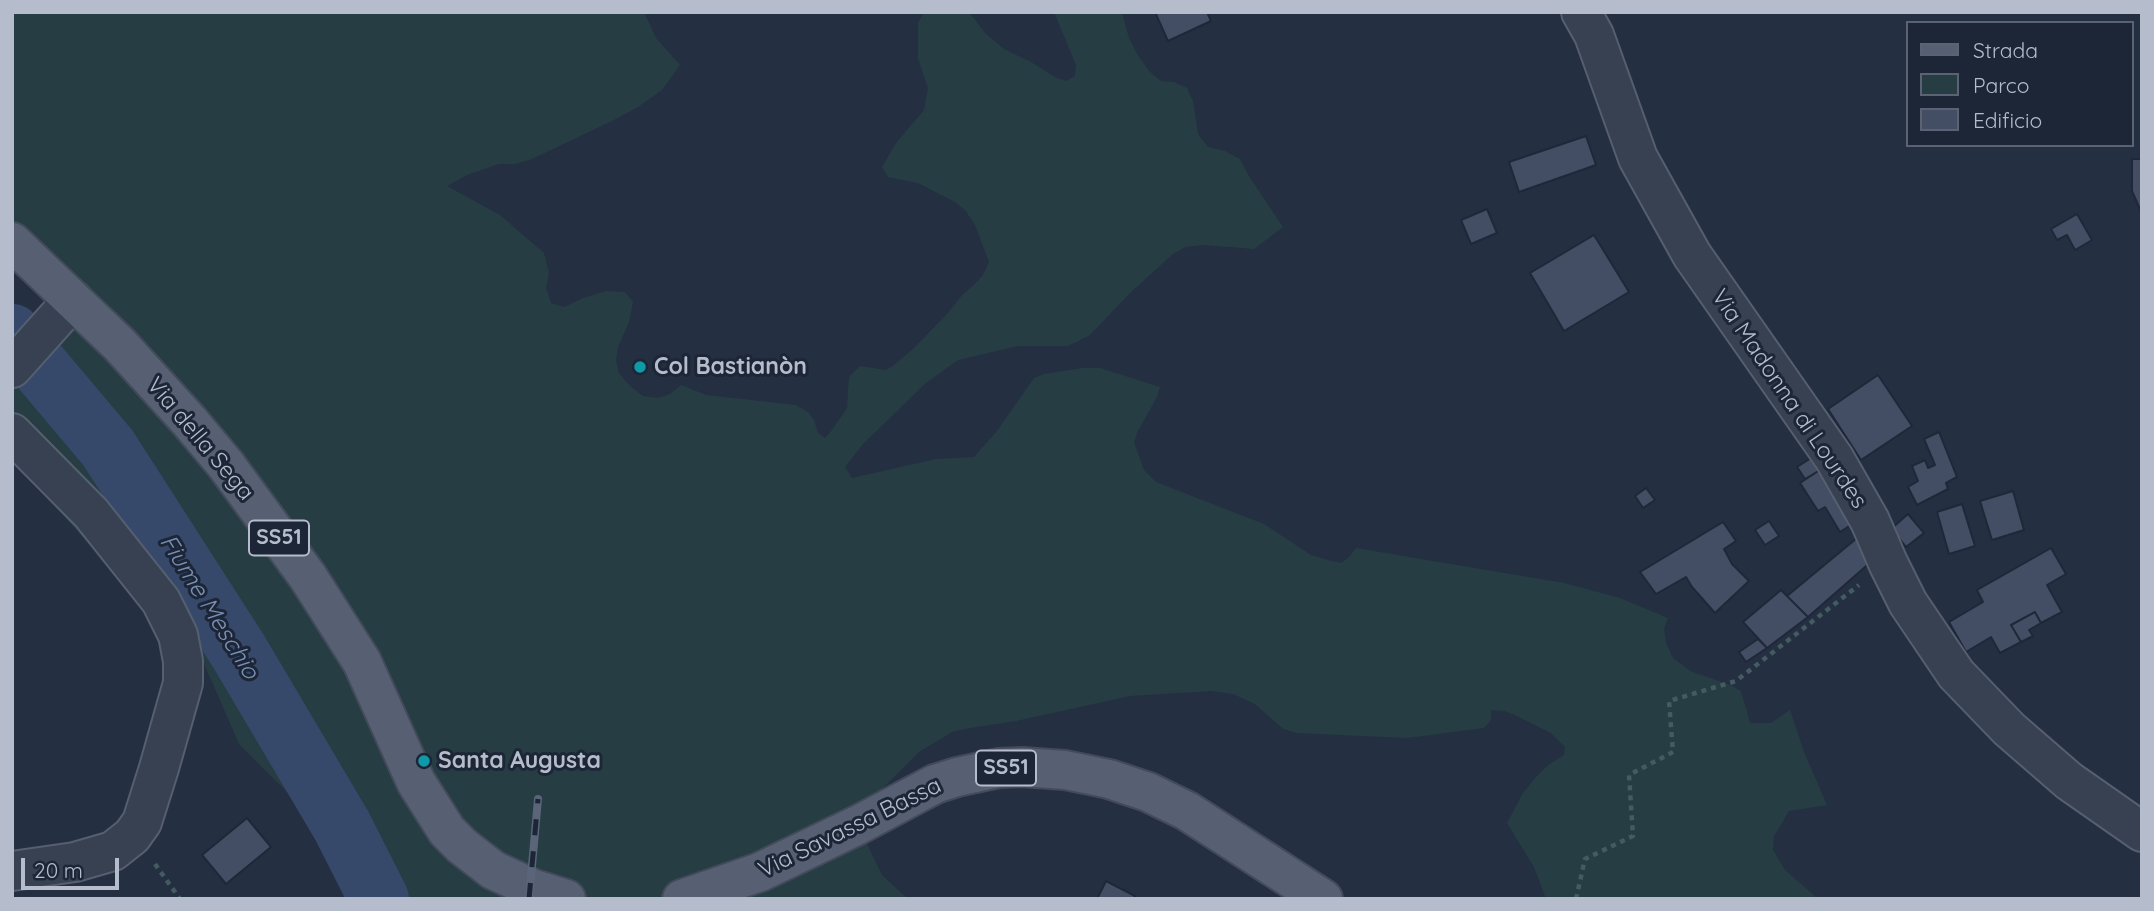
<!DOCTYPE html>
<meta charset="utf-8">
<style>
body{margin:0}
#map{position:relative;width:2154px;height:911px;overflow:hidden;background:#242f42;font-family:Quicksand,sans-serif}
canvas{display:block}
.frame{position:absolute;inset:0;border:14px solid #b5bccc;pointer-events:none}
.legend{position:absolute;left:1906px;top:21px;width:228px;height:126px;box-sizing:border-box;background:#1d2637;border:2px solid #5a6273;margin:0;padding:9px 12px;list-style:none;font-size:21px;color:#b5bccc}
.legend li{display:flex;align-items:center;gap:14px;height:35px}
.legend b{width:35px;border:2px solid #5a6273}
.scale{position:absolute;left:21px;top:858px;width:98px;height:32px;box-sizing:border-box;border:4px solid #b5bccc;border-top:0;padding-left:9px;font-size:21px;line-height:24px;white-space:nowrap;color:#b5bccc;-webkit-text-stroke:5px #1d2637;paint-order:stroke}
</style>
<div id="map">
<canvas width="2154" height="911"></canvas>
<div class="frame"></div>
<ul class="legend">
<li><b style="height:9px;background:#566072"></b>Strada</li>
<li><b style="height:19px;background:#263e43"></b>Parco</li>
<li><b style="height:19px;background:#434e64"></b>Edificio</li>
</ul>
<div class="scale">20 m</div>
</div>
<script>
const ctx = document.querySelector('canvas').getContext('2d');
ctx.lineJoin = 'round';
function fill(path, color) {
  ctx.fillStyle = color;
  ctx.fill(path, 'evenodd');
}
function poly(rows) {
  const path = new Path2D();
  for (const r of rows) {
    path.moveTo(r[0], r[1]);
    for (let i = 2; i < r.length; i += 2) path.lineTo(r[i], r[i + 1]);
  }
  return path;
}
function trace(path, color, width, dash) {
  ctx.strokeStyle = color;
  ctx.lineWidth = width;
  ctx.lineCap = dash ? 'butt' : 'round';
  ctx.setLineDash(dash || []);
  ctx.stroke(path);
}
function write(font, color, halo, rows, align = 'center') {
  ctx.font = font + ' Quicksand,sans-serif';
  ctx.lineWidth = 6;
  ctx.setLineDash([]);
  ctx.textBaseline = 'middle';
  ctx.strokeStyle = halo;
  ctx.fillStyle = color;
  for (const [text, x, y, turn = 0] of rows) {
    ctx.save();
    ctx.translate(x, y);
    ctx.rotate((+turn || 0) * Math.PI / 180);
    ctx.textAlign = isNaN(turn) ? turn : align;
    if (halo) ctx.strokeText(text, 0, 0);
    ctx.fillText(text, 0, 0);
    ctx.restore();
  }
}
const green = poly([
 [12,12,644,12,656,38,680,65,662,90,638,107,614,120,532,159,515,164,499,164,467,175,447,186,500,215,544,253,549,273,546,288,551,303,564,307,583,298,606,291,625,292,633,302,629,322,618,347,616,360,619,373,629,385,643,396,658,398,670,394,681,385,706,395,796,405,808,412,814,420,818,433,825,438,832,430,847,408,849,377,860,366,886,370,894,365,914,348,947,314,963,294,974,285,983,275,989,262,975,225,965,210,955,202,918,183,888,177,882,167,896,143,924,110,928,88,918,58,918,23,924,12,969,12,986,34,1004,49,1031,62,1055,77,1066,81,1075,76,1076,65,1054,12,1122,12,1129,38,1137,54,1149,71,1161,81,1174,82,1187,88,1193,101,1198,134,1208,147,1225,151,1240,159,1249,176,1283,227,1254,249,1203,245,1186,247,1173,254,1130,293,1090,335,1068,346,1018,346,958,360,926,383,863,444,845,467,852,478,936,459,974,457,997,431,1034,378,1044,374,1083,368,1100,368,1160,387,1157,397,1138,431,1134,442,1144,470,1156,482,1264,524,1311,555,1328,560,1341,563,1348,558,1356,548,1564,583,1620,598,1668,618,1664,629,1666,643,1673,658,1690,671,1730,685,1741,691,1750,723,1771,723,1790,710,1804,752,1827,805,1789,811,1774,836,1773,850,1785,870,1818,899,1546,899,1534,867,1507,823,1523,793,1535,778,1548,765,1564,755,1565,747,1551,733,1515,715,1504,711,1491,710,1491,720,1484,728,1407,738,1297,733,1283,729,1255,704,1233,694,1211,691,1130,696,1016,721,970,728,952,732,919,752,862,809,858,825,882,875,908,899,402,899,352,796,313,818,239,744,198,650,165,662,146,607,12,459,12,377,84,297,12,228]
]);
const river = poly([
 [12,334,108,448,239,652,342,826,379,899]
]);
const building = poly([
 [1155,12,1207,12,1211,21,1168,41,1155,12],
 [1586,136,1596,165,1519,192,1509,162,1586,136],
 [2132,159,2142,159,2142,214,2132,191,2132,159],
 [1487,209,1497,233,1471,244,1461,220,1487,209],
 [2077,214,2092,240,2075,250,2067,235,2057,240,2051,229,2077,214],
 [1594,235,1629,292,1564,331,1530,273,1594,235],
 [1878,375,1912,426,1861,460,1828,409,1878,375],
 [1939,432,1957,477,1946,483,1948,489,1917,505,1908,487,1918,481,1912,466,1925,460,1928,468,1935,465,1924,439,1939,432],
 [1819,453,1827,466,1805,479,1797,467,1819,453],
 [1832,462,1865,516,1840,532,1825,507,1818,511,1800,483,1832,462],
 [1646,488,1655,500,1643,508,1635,496,1646,488],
 [2013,491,2024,530,1992,540,1980,501,2013,491],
 [1962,504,1975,546,1949,554,1937,512,1962,504],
 [1908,514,1924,533,1906,547,1891,529,1908,514],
 [1769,521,1779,536,1765,545,1755,530,1769,521],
 [1723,522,1736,541,1724,549,1732,564,1749,581,1715,613,1692,587,1686,577,1656,594,1640,572,1723,522],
 [1857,538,1873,560,1808,617,1787,596,1857,538],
 [2051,548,2066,574,2047,585,2062,612,2041,623,2035,612,2011,625,2021,642,2000,653,1991,637,1966,652,1949,622,1983,602,1977,590,2051,548],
 [1781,590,1808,617,1767,648,1743,622,1781,590],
 [2035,612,2041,623,2029,630,2033,636,2021,642,2011,625,2035,612],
 [1758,639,1767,648,1746,662,1739,652,1758,639],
 [247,818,271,847,226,884,202,855,247,818],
 [1106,881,1135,896,1133,899,1097,899,1106,881]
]);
const path = poly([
 [155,864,180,899],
 [1576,899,1585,859,1633,836,1629,775,1673,752,1669,701,1736,681,1859,585]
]);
const minor = poly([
 [1581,12,1594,35,1638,158,1692,255,1834,458,1870,521,1888,563,1908,603,1956,674,2009,729,2069,781,2142,832],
 [12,368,73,300],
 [12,433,91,513,161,601,178,635,183,661,183,683,159,768,142,822,132,836,113,851,75,862,12,871]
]);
const major = poly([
 [12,242,120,345,190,422,226,465,308,577,362,662,416,782,447,831,462,846,493,870,534,889,566,899],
 [682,899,760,872,858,825,935,784,957,777,999,768,1022,767,1065,770,1109,779,1148,792,1187,811,1323,899]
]);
const rail = poly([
 [529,899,538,799]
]);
const markers = [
 [640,367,7,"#0f9aa8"],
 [424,761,7,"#0f9aa8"]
];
const shields = [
 [279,538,60],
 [1006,768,60]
];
const shieldNames = [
 ["SS51",279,538],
 ["SS51",1006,768]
];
const poiNames = [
 ["Col Bastianòn",654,367],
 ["Santa Augusta",438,761]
];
const streetNames = [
 ["Via Madonna di Lourdes",1789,399,56],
 ["Via della Sega",200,439,50],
 ["Via Savassa Bassa",850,828,-26]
];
const waterNames = [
 ["Fiume Meschio",209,607,58]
];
fill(green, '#263e43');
trace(river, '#37496a', 60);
fill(building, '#434e64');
trace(building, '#1f2839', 2);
trace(minor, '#565f6f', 42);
trace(major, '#424a5b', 42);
trace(path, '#445b60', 4.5, [5, 5]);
trace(minor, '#384152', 38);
trace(major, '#566072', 38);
trace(rail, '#5a6579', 8);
trace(rail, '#1d2637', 5, [16]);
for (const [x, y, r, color] of markers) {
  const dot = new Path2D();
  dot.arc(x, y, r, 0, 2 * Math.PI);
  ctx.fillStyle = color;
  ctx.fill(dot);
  trace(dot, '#1d2637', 2.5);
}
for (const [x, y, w] of shields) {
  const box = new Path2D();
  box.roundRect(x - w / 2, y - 17.5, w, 35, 5);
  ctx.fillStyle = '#1d2637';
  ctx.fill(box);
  trace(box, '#b5bccc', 2);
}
write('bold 21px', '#b5bccc', null, shieldNames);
write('bold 23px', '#b5bccc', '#1d2637', poiNames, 'left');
write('23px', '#b5bccc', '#1d2637', streetNames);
write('italic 24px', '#7b8fb5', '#1d2637', waterNames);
</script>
